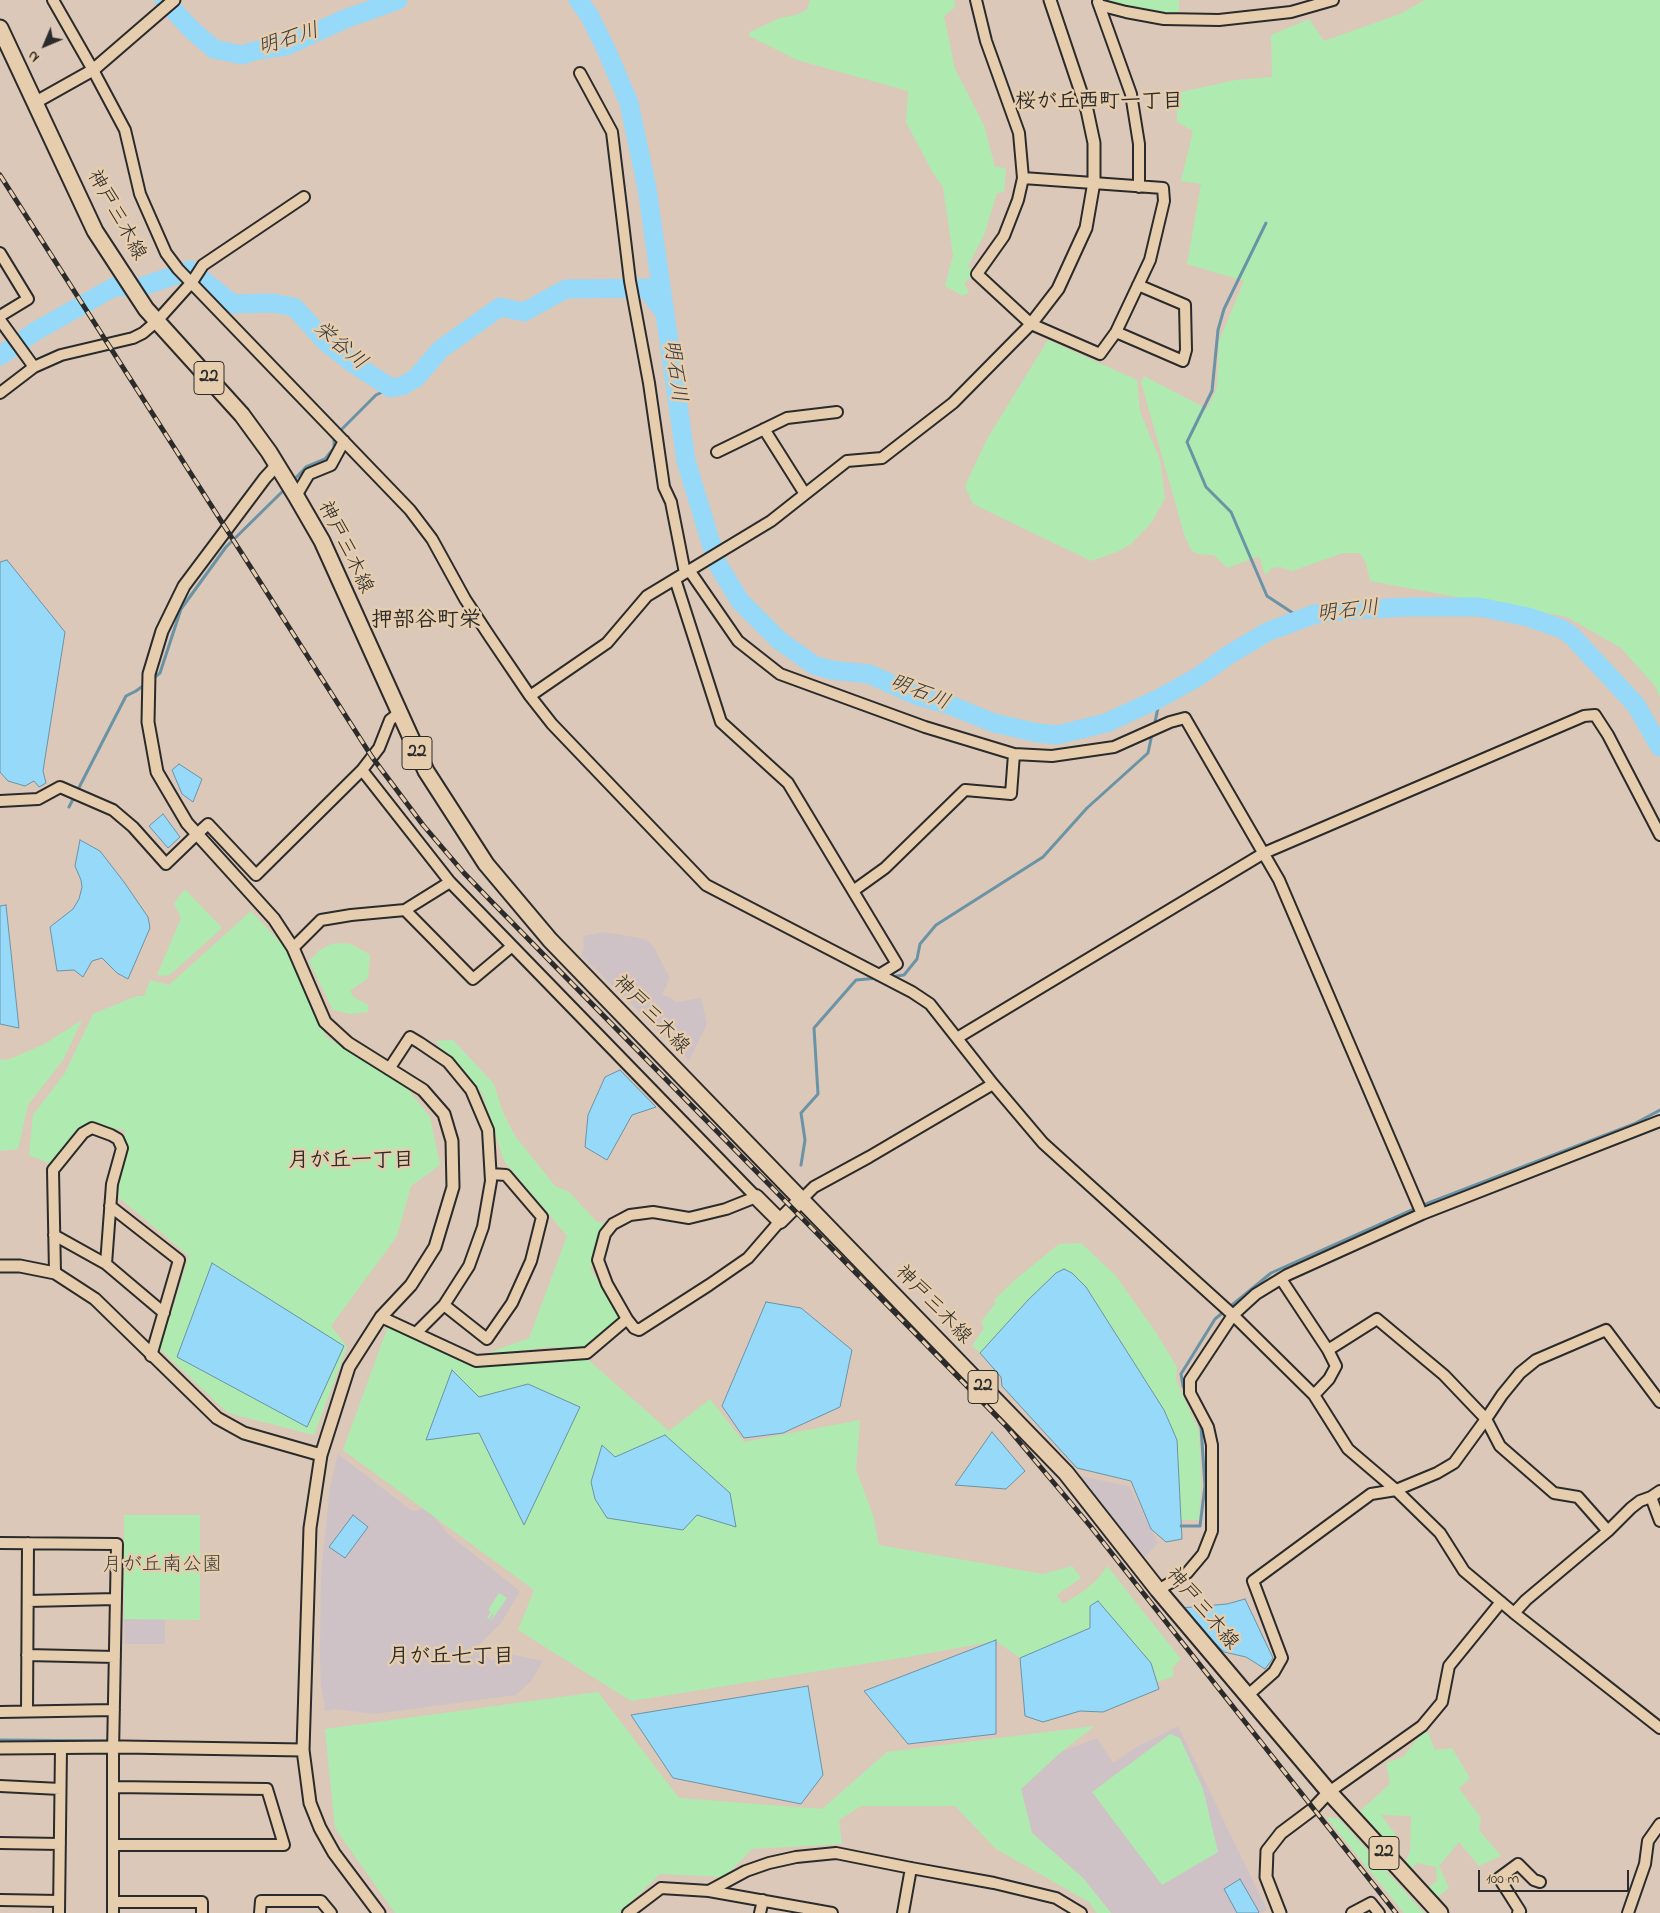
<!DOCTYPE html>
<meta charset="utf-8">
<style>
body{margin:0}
#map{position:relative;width:1660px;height:1913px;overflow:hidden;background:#dbc8b9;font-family:"Indie Flower",sans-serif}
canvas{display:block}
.north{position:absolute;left:20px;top:20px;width:50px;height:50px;-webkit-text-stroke:4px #e6cdae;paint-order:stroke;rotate:225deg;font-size:14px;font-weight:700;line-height:20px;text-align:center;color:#2b2b2b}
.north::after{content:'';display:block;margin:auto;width:18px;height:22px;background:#2b2b2b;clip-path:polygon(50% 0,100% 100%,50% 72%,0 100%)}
.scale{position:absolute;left:1478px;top:1870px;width:151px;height:22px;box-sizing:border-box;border:2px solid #2b2b2b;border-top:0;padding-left:6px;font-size:15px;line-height:18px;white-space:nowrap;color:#2b2b2b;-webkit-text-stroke:4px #e6cdae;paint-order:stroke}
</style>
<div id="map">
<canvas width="1660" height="1913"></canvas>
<div class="north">N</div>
<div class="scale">100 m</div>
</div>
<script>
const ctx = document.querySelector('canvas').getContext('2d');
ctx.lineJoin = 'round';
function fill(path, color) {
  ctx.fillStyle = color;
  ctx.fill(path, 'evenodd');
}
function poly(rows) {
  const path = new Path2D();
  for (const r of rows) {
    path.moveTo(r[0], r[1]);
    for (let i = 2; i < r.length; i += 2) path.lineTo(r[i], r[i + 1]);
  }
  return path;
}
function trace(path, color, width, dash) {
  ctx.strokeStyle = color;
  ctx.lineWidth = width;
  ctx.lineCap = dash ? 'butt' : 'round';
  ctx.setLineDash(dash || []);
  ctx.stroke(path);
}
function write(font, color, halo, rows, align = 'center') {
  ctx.font = font + ' "Indie Flower","Klee One",sans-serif';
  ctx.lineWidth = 5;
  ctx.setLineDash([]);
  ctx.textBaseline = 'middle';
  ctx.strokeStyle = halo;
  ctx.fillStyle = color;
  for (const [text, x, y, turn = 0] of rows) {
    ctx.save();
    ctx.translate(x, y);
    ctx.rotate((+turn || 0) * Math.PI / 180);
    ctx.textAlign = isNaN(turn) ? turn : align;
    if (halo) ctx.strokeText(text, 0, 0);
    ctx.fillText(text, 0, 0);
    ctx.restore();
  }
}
const built = poly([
 [604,932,645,939,653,946,670,978,662,995,670,997,676,1002,701,998,707,1024,689,1061,581,955,584,949,583,936],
 [338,1454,412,1511,420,1510,425,1504,447,1533,520,1591,501,1623,477,1647,492,1661,499,1657,509,1654,543,1661,532,1680,516,1695,375,1714,335,1709,325,1711,321,1684,320,1656,321,1575,330,1488],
 [1079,1476,1129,1486,1158,1543,1142,1560,1076,1479],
 [124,1619,165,1619,165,1644,125,1644],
 [1178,1726,1267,1910,1262,1913,1111,1913,1083,1878,1032,1833,1020,1788,1061,1752,1097,1738,1113,1763,1135,1748]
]);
const green = poly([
 [810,0,955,0,954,8,944,16,955,69,984,125,995,167,1006,168,1004,192,997,193,984,235,968,266,975,274,964,283,969,292,963,296,945,286,953,256,943,187,933,173,906,122,908,91,797,60,749,36,750,32,780,18,796,15,807,10],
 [1102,0,1179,0,1179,14,1114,5],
 [1425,0,1660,0,1660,697,1655,686,1621,648,1567,617,1370,581,1366,563,1360,553,1343,553,1292,571,1280,567,1272,568,1265,575,1259,556,1227,568,1214,555,1198,554,1192,551,1185,537,1141,382,1144,376,1207,409,1217,388,1219,341,1244,281,1187,264,1201,184,1181,181,1193,131,1177,122,1176,93,1236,80,1272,77,1271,35,1309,19,1324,41,1400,14],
 [1048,340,1137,380,1140,412,1160,460,1165,498,1152,522,1131,544,1117,552,1091,561,973,504,965,486,987,439],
 [185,889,222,928,172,973,166,976,157,975,181,918,174,903],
 [251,911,285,947,326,1037,403,1083,430,1117,440,1165,411,1186,397,1236,331,1326,347,1347,314,1435,228,1413,160,1349,189,1256,118,1197,125,1130,94,1126,77,1131,51,1164,29,1155,33,1115,65,1073,93,1014,137,996,144,996,150,980,169,985],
 [343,943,351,944,369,954,370,957,368,978,350,991,354,997,368,1005,368,1012,351,1014,333,1010,309,961,320,950,331,944],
 [82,1020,63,1060,28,1105,18,1149,0,1151,0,1059,7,1060,43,1045],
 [453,1040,494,1084,502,1110,515,1136,555,1186,569,1192,597,1222,613,1224,590,1269,608,1295,622,1321,584,1349,549,1347,480,1356,529,1338,567,1236,504,1161,482,1093,435,1041],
 [1081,1243,1115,1275,1155,1331,1177,1367,1176,1380,1199,1431,1201,1484,1199,1520,1181,1520,1177,1440,1164,1410,1086,1287,1072,1273,1028,1300,980,1353,972,1346,984,1328,981,1322,995,1304,995,1299,1016,1279,1059,1244],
 [388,1326,432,1348,477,1367,585,1357,669,1431,710,1399,744,1442,860,1420,856,1470,873,1515,879,1545,1043,1574,1072,1566,1081,1578,1057,1595,1063,1604,1081,1593,1098,1579,1107,1566,1181,1659,1173,1667,1173,1677,1157,1682,1151,1663,1090,1606,1090,1628,1020,1658,996,1641,913,1656,631,1701,518,1630,534,1590,343,1450],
 [528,1384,524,1525,479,1433,426,1440,479,1397],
 [602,1445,615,1457,736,1527,591,1482],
 [124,1515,200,1515,200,1620,124,1619],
 [499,1593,507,1598,489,1624,494,1614,493,1613,489,1619,487,1618,491,1612,488,1610],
 [598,1692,679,1798,822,1809,887,1752,1095,1726,1061,1752,1021,1789,1032,1833,1083,1878,1111,1913,1097,1913,1089,1902,996,1849,955,1806,861,1806,839,1820,842,1844,752,1849,725,1877,660,1874,619,1913,395,1913,335,1828,325,1729],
 [1426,1728,1435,1750,1452,1748,1470,1778,1459,1788,1481,1818,1479,1830,1501,1856,1479,1866,1459,1842,1439,1866,1449,1888,1437,1897,1428,1888,1437,1881,1436,1867,1417,1863,1412,1868,1406,1861,1410,1851,1411,1816,1381,1815,1396,1835,1387,1841,1360,1811,1390,1784,1386,1763,1403,1757],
 [1170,1734,1180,1738,1203,1789,1218,1852,1162,1885,1092,1792],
 [1326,1817,1339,1819,1424,1913,1404,1913]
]);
const water = poly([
 [7,560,65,632,43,771,46,783,39,787,34,781,25,786,8,781,0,772,0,562,7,560],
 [179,764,202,779,193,802,182,794,172,770,179,764],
 [163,814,180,837,168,848,149,826,163,814],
 [80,840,100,851,124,882,148,917,150,928,128,979,117,973,102,958,92,961,83,977,74,970,57,971,50,927,73,909,79,899,82,887,81,880,75,866,80,840],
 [6,905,19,1028,0,1024,0,906,6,905],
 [620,1070,656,1107,632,1115,607,1160,585,1147,588,1115,605,1077,620,1070],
 [212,1263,344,1346,307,1427,177,1357,212,1263],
 [1064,1269,1072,1273,1086,1287,1164,1410,1177,1440,1182,1539,1166,1542,1151,1529,1131,1481,1077,1468,1002,1386,1001,1377,980,1353,1028,1300,1056,1273,1064,1269],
 [766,1302,801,1308,852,1350,840,1407,783,1433,744,1438,722,1406,766,1302],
 [452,1370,479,1397,528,1384,580,1407,524,1525,479,1433,426,1440,452,1370],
 [992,1432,1025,1471,1006,1489,955,1485,992,1432],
 [665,1435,730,1493,736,1527,697,1515,683,1530,607,1518,595,1499,591,1482,602,1445,615,1457,665,1435],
 [353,1515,368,1527,345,1558,329,1547,353,1515],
 [1245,1599,1273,1658,1265,1669,1246,1657,1224,1652,1181,1608,1227,1604,1245,1599],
 [1098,1601,1151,1663,1159,1689,1103,1712,1080,1711,1043,1722,1025,1716,1020,1658,1090,1628,1090,1606,1098,1601],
 [996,1640,996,1734,908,1744,864,1691,996,1640],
 [808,1686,823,1775,801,1804,673,1778,631,1715,808,1686],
 [1240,1879,1259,1912,1258,1913,1237,1913,1224,1889,1240,1879]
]);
const stream = poly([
 [1266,223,1224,309,1218,330,1212,391,1187,442,1206,487,1231,512,1267,596,1302,619],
 [292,482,306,467,325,459,334,448,334,437,376,395,391,388],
 [151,680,160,673,181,609,226,547,286,488],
 [1154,727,1160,698],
 [69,807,126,696,136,691,147,683],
 [889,977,904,975,917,959,920,944,936,925,1043,857,1087,808,1148,753,1152,734],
 [801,1165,805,1140,801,1113,818,1094,814,1028,856,980,878,978],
 [1186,1393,1183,1386,1181,1374,1215,1319,1271,1273,1418,1207,1634,1124,1660,1110],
 [1181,1526,1200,1526,1205,1486,1201,1427,1193,1408],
 [0,1740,112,1741]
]);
const river = poly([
 [164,0,192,30,214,49,242,55,258,50,286,46,345,19,398,0],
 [578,0,589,15,606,49,629,103,647,188,686,461,717,563,740,601,780,641,814,665,831,670,869,674,918,696,952,706,994,723,1038,733,1057,735,1106,723,1156,700,1198,677,1227,656,1267,632,1315,614,1351,610,1407,607,1479,607,1528,617,1562,629,1572,636,1636,705,1660,747],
 [0,356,36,331,114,287,141,287,190,270,233,304,272,303,294,307,327,343,354,364,391,388,402,386,416,378,441,349,500,307,524,312,566,289,646,288,664,312]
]);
const minor = poly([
 [53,0,93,70,125,130,140,194,166,253,178,269,410,510,432,539,465,599,490,637,530,696,552,724,706,885,912,992,930,1004,993,1084,1043,1143,1233,1315,1314,1395,1348,1449,1396,1490,1440,1533,1464,1571,1514,1613,1660,1728],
 [976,0,986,41,1019,133,1023,178,1018,200,1004,236,977,274,1031,324,1100,354,1116,332,1150,260,1164,201,1163,188,1023,178],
 [1098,2,1131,94,1139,144,1139,187],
 [1099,5,1126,12,1164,19,1219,20,1291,12,1333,0],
 [580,73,612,132,630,281,649,383,664,487,671,502,685,573],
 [0,253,28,299,0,316],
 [0,320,34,367],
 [1116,332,1183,361,1186,350,1185,305,1138,285],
 [0,393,34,367,61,355,133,338,143,333,157,321,192,282,203,265,304,197],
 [764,429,805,494],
 [717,452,787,418,837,412],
 [296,496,309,474,331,465,344,441],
 [689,570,738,641,780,674,925,727,1014,754,1052,756,1114,747,1170,722,1185,718,1279,880,1422,1214],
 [675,579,721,722,788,783,897,964,879,975],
 [530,696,607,643,647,596,771,521,847,461,882,458,953,403,1031,324],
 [362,770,450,882,756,1197,726,1209,689,1218,653,1212,630,1215,613,1224,605,1234,598,1260,607,1284,627,1319,587,1353,476,1361,381,1317],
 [0,801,38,799,60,787,113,810,133,827,166,864,194,837],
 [197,834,208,824,256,875,362,770,379,748,390,720,399,713],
 [853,891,885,868,965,790,1011,794,1014,754],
 [405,910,473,979,511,947],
 [293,948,321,920,351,915,405,910,450,882],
 [957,1038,1264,853,1584,716,1595,715,1608,735,1660,835],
 [389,1069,410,1037,420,1043,448,1062,471,1090,488,1130,491,1181,483,1227,469,1266,444,1305,416,1333],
 [798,1203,814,1187,869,1157,993,1084],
 [110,1206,179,1260,151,1356],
 [54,1235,106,1264,164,1313],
 [55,1273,53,1170,83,1133,92,1128,111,1135,118,1139,122,1148,112,1184,106,1264],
 [1281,1279,1328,1350,1377,1319,1444,1375,1486,1419,1500,1446,1554,1493,1578,1497,1608,1531,1631,1508,1640,1501,1651,1497],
 [444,1305,487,1339,512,1303,531,1261,542,1217,506,1175,491,1174],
 [627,1319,634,1328,639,1330,709,1285,748,1258,780,1221],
 [1314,1395,1329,1379,1336,1366,1328,1350],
 [1660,1491,1651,1497,1660,1521],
 [0,1543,117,1544,113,1753,113,1913],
 [1158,1590,1187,1573,1203,1554,1212,1531,1212,1445,1208,1427,1190,1393,1190,1380,1233,1315,1256,1294,1287,1275,1422,1214,1660,1121],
 [28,1601,116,1599],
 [1514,1613,1526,1600,1608,1531],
 [27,1655,115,1657],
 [1247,1696,1274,1672,1282,1658,1253,1581,1371,1494,1396,1490,1437,1473,1454,1463,1486,1419,1502,1395,1520,1373,1536,1360,1606,1330,1660,1402],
 [27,1711,28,1543],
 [0,1712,114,1710],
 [0,1786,60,1789],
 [1329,1792,1422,1726,1442,1702,1449,1666,1501,1602],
 [0,1843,60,1844],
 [113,1845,284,1845,267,1789,113,1787],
 [709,1891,832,1913],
 [0,1900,59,1901],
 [113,1902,202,1902,202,1913],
 [59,1913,61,1748],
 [260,1913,261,1901,321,1901,331,1913],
 [628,1913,661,1888,709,1891,746,1871,769,1863,796,1857,836,1853,911,1868,994,1883,1056,1898,1081,1913],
 [760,1913,763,1900],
 [903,1913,911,1868],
 [1352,1913,1371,1903,1379,1913],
 [1518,1913,1520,1911,1499,1878,1518,1864,1534,1880,1540,1882],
 [1628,1913,1645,1864,1648,1841,1660,1824]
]);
const tertiary = poly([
 [36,102,93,70,174,0],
 [1031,324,1058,289,1086,228,1094,182,1094,143,1087,110,1050,0],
 [277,465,265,478,184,586,162,631,149,674,148,722,157,772,187,823,274,919,293,948,325,1022,348,1043,423,1090,444,1114,452,1141,453,1187,435,1247,411,1285,381,1317,349,1367,321,1455,310,1528,303,1750,310,1803,320,1828,334,1853,379,1913],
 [0,1266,20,1266,55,1273,95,1299,217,1418,244,1433,321,1455],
 [0,1748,123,1747,303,1750],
 [1280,1913,1266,1877,1267,1851,1281,1833,1313,1809,1329,1792]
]);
const secondary = poly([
 [756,1197,780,1221,798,1203]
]);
const primary = poly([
 [0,28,95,231,146,309,242,415,269,452,296,496,322,541,426,771,486,864,550,940,1066,1473,1158,1590,1329,1792,1440,1913]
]);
const rail = poly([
 [0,175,372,757,423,825,464,873,490,900,1006,1426,1091,1527,1396,1913]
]);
const shields = [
 [209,378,30],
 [417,753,30],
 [983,1387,30],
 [1384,1853,30]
];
const shieldNames = [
 ["22",209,378],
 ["22",417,753],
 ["22",983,1387],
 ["22",1384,1853]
];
const streetNames = [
 ["神戸三木線",115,216,61],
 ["神戸三木線",344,548,64],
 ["神戸三木線",650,1016,46],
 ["神戸三木線",932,1306,46],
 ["神戸三木線",1201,1610,50]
];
const parkNames = [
 ["月が丘南公園",162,1567]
];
const waterNames = [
 ["明石川",289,41,-17],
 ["栄谷川",339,347,40],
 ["明石川",673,371,82],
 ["明石川",1348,613,-6],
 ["明石川",919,694,22]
];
const neighbourhoodNames = [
 ["桜が丘西町一丁目",1099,104],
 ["月が丘一丁目",351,1163],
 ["月が丘七丁目",451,1659]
];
const quarterNames = [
 ["押部谷町栄",426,622]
];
fill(built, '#cec2c6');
fill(green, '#afebb0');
fill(water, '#96d9f8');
trace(water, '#6b93a6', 1);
trace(stream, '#6b93a6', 3);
trace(river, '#96d9f8', 19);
trace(minor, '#2b2b2b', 14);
trace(tertiary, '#2b2b2b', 15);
trace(secondary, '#2b2b2b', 18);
trace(primary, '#2b2b2b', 19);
trace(minor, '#e6cdae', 10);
trace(tertiary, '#e6cdae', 11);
trace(secondary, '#e6cdae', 14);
trace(primary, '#e6cdae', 15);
trace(rail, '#2b2b2b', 5);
trace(rail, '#e6cdae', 3, [9]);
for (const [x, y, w] of shields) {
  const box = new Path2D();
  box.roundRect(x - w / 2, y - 16.5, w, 33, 4);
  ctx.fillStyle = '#e6cdae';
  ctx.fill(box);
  trace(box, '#2b2b2b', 1);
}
write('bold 19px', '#2b2b2b', null, shieldNames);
write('20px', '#2b2b2b', '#e6cdae', streetNames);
write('20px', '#383e38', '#e6cdae', parkNames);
write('italic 21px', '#363c40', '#e6cdae', waterNames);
write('bold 21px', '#2b2b2b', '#e6cdae', neighbourhoodNames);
write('bold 22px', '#2b2b2b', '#e6cdae', quarterNames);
</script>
